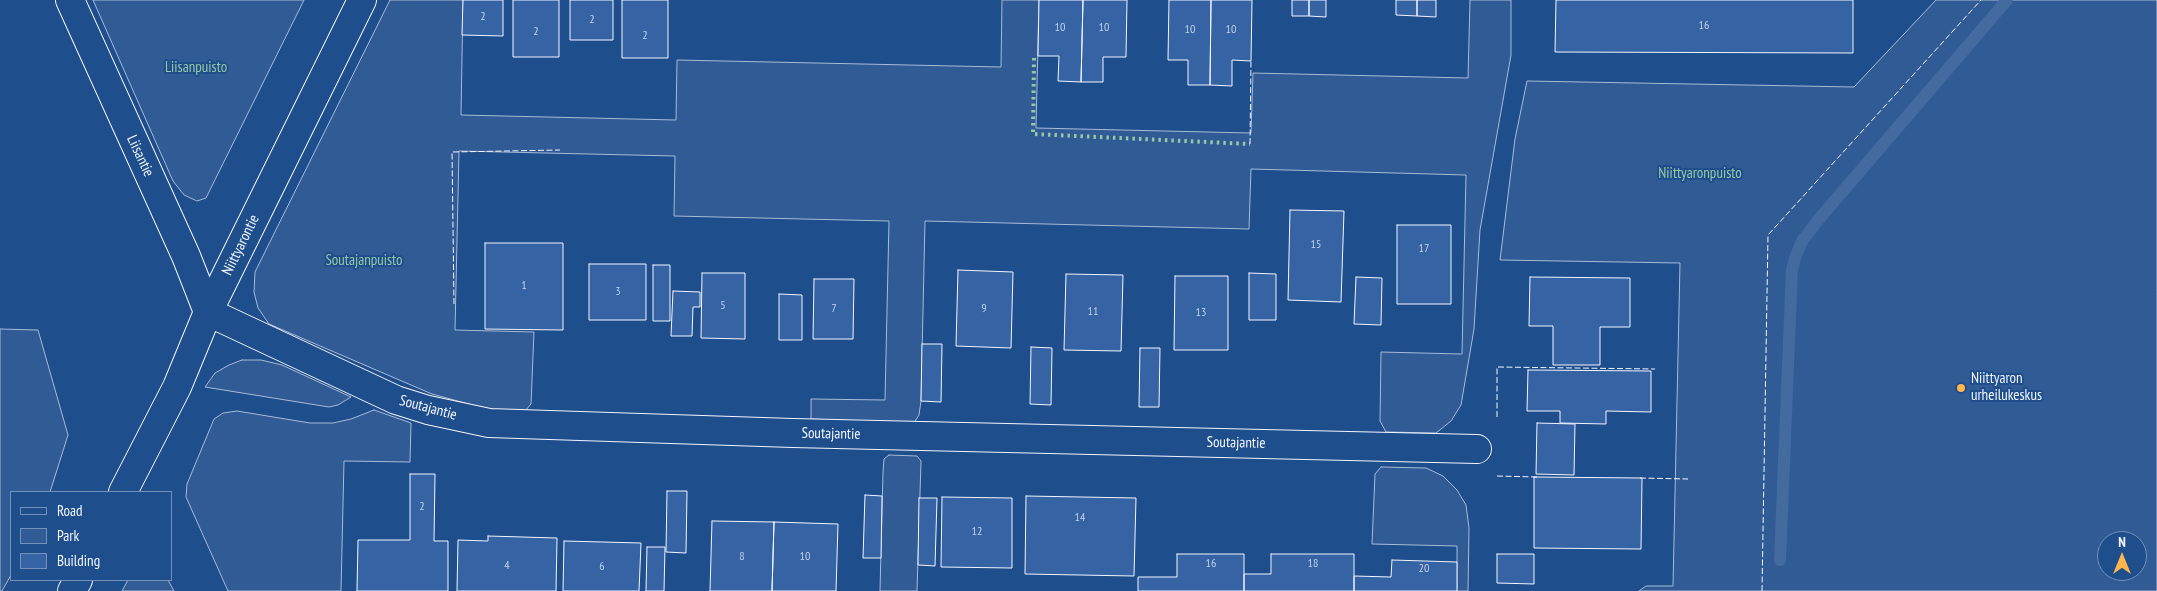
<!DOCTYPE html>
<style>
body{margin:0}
#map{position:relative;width:2157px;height:591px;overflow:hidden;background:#1f4e8c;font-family:"PT Sans Narrow",sans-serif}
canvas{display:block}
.legend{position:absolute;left:10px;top:491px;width:162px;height:90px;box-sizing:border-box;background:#1f4e8c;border:1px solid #7391ba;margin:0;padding:6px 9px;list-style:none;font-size:15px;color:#f2f6ff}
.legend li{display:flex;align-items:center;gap:10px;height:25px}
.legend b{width:25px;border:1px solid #7391ba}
.north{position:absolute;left:2097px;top:531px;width:50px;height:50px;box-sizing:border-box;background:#1f4e8c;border:1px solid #7391ba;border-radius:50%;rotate:0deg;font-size:14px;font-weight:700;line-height:20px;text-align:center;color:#f2f6ff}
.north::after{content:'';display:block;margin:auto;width:18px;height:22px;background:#ffb74d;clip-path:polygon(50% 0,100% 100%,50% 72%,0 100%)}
</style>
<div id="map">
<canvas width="2157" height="591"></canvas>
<ul class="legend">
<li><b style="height:6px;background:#1f4e8c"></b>Road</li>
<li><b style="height:14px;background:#305b95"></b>Park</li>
<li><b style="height:14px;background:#3563a3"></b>Building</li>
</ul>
<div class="north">N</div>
</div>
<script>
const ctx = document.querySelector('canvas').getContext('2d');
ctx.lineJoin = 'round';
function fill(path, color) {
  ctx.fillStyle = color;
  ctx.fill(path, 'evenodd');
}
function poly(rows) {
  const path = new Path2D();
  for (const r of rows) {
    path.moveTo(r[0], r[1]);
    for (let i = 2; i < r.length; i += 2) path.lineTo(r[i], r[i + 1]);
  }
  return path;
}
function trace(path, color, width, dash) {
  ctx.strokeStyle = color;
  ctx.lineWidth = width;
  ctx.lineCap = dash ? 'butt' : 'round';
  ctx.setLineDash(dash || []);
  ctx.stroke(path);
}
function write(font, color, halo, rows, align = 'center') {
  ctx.font = font + ' "PT Sans Narrow",sans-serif';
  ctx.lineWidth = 4;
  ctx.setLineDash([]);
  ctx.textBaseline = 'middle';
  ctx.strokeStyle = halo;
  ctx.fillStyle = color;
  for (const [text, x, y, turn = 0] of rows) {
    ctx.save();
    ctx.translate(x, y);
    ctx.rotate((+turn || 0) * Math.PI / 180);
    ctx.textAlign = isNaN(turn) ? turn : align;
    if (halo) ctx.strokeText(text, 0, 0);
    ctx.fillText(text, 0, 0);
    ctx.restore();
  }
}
const green = poly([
 [93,0,304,0,206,198,197,201,184,195,173,181,93,0],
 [390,0,463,0,461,115,676,120,677,60,1001,67,1002,0,1039,0,1036,128,1251,133,1253,73,1468,78,1470,0,1511,0,1511,55,1480,230,1474,329,1461,405,1451,421,1436,433,1386,432,1380,421,1381,352,1462,354,1466,175,1251,169,1249,229,925,221,921,401,919,415,914,423,811,419,811,399,885,400,889,221,674,216,675,156,459,151,455,330,534,332,531,404,525,411,487,409,432,394,269,324,258,308,254,292,255,272,390,0],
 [1936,0,2157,0,2157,591,1639,591,1646,586,1673,586,1680,263,1500,260,1515,139,1527,81,1854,87,1936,0],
 [2107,541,2137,541,2137,571,2107,571,2107,541],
 [0,329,38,330,68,435,50,492,11,492,11,575,2,591,0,591,0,329],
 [242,360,261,360,282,365,351,397,338,405,329,407,205,387,215,373,229,365,242,360],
 [374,410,411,423,410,462,344,461,341,591,228,591,186,497,187,484,214,419,223,413,237,411,310,423,333,423,351,419,374,410],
 [889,455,917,456,921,461,917,591,880,591,883,472,884,459,889,455],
 [1381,467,1426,468,1443,476,1457,490,1466,505,1469,528,1468,591,1457,591,1457,546,1372,544,1375,474,1381,467],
 [128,580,168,580,174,591,122,591,128,580]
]);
const stream = poly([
 [1780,560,1792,270,1795,258,1802,241,1819,219,2007,0]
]);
const building = poly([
 [463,0,503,0,503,36,462,35,463,0],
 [513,0,559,0,559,57,513,57,513,0],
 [570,0,613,0,613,40,570,40,570,0],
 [622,0,668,0,668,58,622,58,622,0],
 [1039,0,1083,0,1081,82,1058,81,1059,56,1038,56,1039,0],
 [1083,0,1127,0,1126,57,1103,57,1103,82,1081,82,1083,0],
 [1169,0,1211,0,1210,85,1188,85,1188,60,1168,60,1169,0],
 [1211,0,1252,0,1251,61,1232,60,1232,86,1210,85,1211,0],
 [1292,0,1309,0,1309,16,1292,16,1292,0],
 [1309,0,1326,0,1326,17,1309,16,1309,0],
 [1396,0,1417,0,1417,16,1396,15,1396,0],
 [1417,0,1436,0,1436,17,1417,16,1417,0],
 [1556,0,1853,0,1853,53,1555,52,1556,0],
 [1290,210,1344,211,1341,302,1288,300,1290,210],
 [1397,225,1451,225,1451,304,1397,304,1397,225],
 [485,243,563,243,563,330,485,329,485,243],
 [589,264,646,264,646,320,589,320,589,264],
 [653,265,670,265,670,321,653,321,653,265],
 [958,270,1013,272,1011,348,956,346,958,270],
 [702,273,745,273,745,339,701,338,702,273],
 [1249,273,1276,274,1276,320,1249,320,1249,273],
 [1066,274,1123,275,1121,351,1064,350,1066,274],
 [1175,276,1228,276,1228,350,1174,350,1175,276],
 [1356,277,1382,278,1381,325,1354,324,1356,277],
 [1530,277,1630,278,1630,327,1600,327,1600,365,1553,365,1553,326,1529,326,1530,277],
 [814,279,854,279,853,339,813,339,814,279],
 [673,291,700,292,700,307,693,307,692,336,671,336,673,291],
 [779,294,802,295,802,340,779,340,779,294],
 [922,344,942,344,941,402,921,401,922,344],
 [1031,347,1052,348,1051,405,1030,404,1031,347],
 [1140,348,1160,348,1159,407,1139,407,1140,348],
 [1528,370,1651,371,1651,412,1606,411,1606,424,1560,423,1560,411,1527,411,1528,370],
 [1537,423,1575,424,1574,475,1536,474,1537,423],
 [410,474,435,474,434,541,448,541,448,591,357,591,358,540,410,540,410,474],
 [1534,477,1642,478,1641,549,1534,548,1534,477],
 [667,491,687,491,686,553,666,552,667,491],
 [865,495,882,496,881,558,863,558,865,495],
 [1026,496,1136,498,1134,576,1025,574,1026,496],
 [942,497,1012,498,1012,568,941,567,942,497],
 [919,498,937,498,935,566,918,565,919,498],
 [712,521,774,522,772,591,710,591,712,521],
 [774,522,838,524,836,591,772,591,774,522],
 [488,536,557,538,556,591,457,591,458,540,488,541,488,536],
 [564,541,641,543,639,591,563,591,564,541],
 [647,547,665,547,664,591,646,591,647,547],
 [1177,554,1244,554,1244,591,1138,591,1138,577,1177,577,1177,554],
 [1271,554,1354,554,1354,591,1244,591,1244,574,1271,574,1271,554],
 [1497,554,1534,554,1534,584,1497,583,1497,554],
 [1392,560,1457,562,1457,591,1354,591,1354,576,1391,577,1392,560]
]);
const minor = poly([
 [70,0,186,256,208,312,396,400,428,410,489,423,793,433,1477,449],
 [123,492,177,387,208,312,362,0],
 [72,591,78,580]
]);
const hedge = poly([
 [1034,58,1033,134,1250,144]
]);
const fence = poly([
 [1250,144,1251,61],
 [454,304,452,152,560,150],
 [1497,417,1497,367,1655,369],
 [1497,476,1537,477],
 [1640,478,1688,479],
 [1762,591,1768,235,1981,0]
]);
const markers = [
 [1961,388,5,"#ffb74d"]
];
const numberNames = [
 ["2",483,17],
 ["2",592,20],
 ["16",1704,26],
 ["10",1060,28],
 ["10",1104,28],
 ["10",1190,30],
 ["10",1231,30],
 ["2",536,32],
 ["2",645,36],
 ["15",1316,245],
 ["17",1424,249],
 ["1",524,286],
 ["3",618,292],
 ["5",723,306],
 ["7",834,309],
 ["9",984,309],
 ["11",1093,312],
 ["13",1201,313],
 ["2",422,507],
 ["14",1080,518],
 ["12",977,532],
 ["8",742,557],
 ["10",805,557],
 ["16",1211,564],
 ["18",1313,564],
 ["4",507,566],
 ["6",602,567],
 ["20",1424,569]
];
const parkNames = [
 ["Liisanpuisto",196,68],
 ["Niittyaronpuisto",1700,174],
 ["Soutajanpuisto",364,261]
];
const streetNames = [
 ["Liisantie",140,156,65],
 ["Niittyarontie",241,245,-64],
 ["Soutajantie",428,408,15],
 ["Soutajantie",831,434,1],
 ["Soutajantie",1236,443,1]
];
const poiNames = [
 ["Niittyaron",1971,379],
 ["urheilukeskus",1971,396]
];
fill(green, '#305b95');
trace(green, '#a8bbd7', 1);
trace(stream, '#446ba0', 12);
fill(building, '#3563a3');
trace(building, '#f2f6ff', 1);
trace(minor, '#f2f6ff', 30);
trace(minor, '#1f4e8c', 28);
trace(hedge, '#97c8a6', 4, [2.5, 4]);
trace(fence, '#f2f6ff', 1, [6, 2.5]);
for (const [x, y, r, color] of markers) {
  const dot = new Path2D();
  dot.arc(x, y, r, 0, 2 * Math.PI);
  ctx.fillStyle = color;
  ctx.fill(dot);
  trace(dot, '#1f4e8c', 2);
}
write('12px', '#c3d1e8', null, numberNames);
write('15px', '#97c8a6', '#1f4e8c', parkNames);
write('15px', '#f2f6ff', '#1f4e8c', streetNames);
write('15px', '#f2f6ff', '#1f4e8c', poiNames, 'left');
</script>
